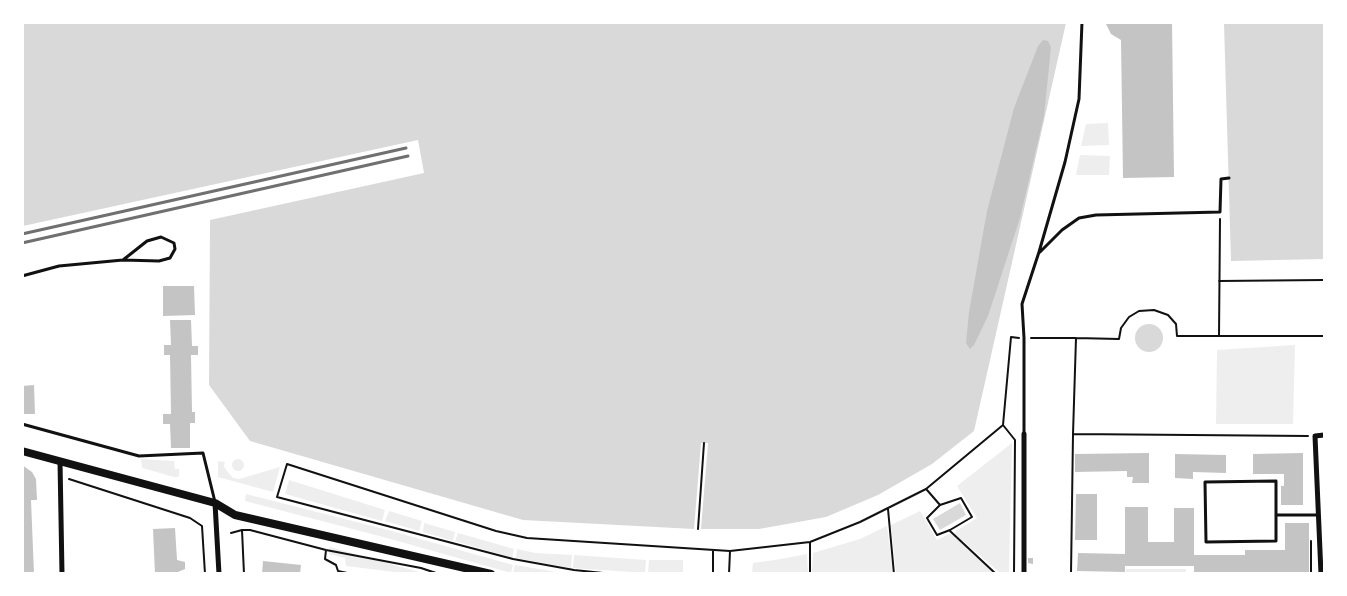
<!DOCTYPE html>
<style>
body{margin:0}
#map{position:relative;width:1347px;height:596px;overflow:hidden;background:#fff;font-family:"Fira Sans Condensed",sans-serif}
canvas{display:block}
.frame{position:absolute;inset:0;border:24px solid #fff;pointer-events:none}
</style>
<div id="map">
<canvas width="1347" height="596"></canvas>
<div class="frame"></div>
</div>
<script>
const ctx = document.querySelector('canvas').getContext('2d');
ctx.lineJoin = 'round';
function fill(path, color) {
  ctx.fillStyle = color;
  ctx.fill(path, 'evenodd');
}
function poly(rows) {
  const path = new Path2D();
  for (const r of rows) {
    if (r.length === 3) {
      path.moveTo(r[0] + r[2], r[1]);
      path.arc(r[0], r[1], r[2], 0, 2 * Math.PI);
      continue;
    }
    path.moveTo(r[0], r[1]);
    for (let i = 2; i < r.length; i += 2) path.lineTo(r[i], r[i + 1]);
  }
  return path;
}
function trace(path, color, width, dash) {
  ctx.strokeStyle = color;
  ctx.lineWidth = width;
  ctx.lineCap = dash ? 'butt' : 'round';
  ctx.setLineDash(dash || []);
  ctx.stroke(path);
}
const green = poly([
 [1108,123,1109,145,1081,146,1086,124],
 [1080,155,1110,156,1109,175,1076,175],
 [1295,345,1293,424,1216,424,1217,350],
 [1012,443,1009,573,1000,573,955,534,956,531,977,518,957,486],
 [238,465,6],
 [141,459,174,461,175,469,179,469,179,476,177,477,174,477,142,468],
 [218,461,225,462,224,466,226,470,233,478,239,479,280,467,273,492,218,477],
 [289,480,385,510,382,521,285,494],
 [246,494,388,530,513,565,511,573,387,538,245,501],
 [389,511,422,521,419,531,385,521],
 [920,511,937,540,951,533,994,573,896,573,891,525],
 [424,523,455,532,453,541,423,532],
 [887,526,893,573,812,573,813,553,860,539],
 [458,533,514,549,512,558,455,541],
 [330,547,423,573,403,573,346,566,345,558,329,554],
 [517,549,535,553,572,555,571,568,516,558],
 [807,554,808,573,752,573,753,563,781,559],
 [574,555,646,560,645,573,573,568],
 [649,560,683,560,683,573,648,573],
 [515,565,563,573,513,573],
 [1126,569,1186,569,1186,573,1126,573]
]);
const water = poly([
 [22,23,1066,23,974,431,932,464,878,495,826,517,759,529,694,529,523,520,250,441,209,385,210,220,424,173,418,140,23,226],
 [1224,23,1324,23,1324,259,1231,261],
 [1149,338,14],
 [960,503,966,515,940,530,933,519]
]);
const pier = poly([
 [701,443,708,443,701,529,694,529]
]);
const building = poly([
 [1105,22,1172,22,1174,177,1123,178,1121,40,1111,34],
 [1043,40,1048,41,1051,47,1044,116,1020,218,988,316,974,345,970,349,966,343,969,312,987,211,1014,108,1038,46],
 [163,286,194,286,195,315,163,316],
 [170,320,191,320,192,346,198,346,198,355,191,355,192,412,195,412,195,423,190,423,190,448,171,448,170,424,163,424,163,414,171,414,170,355,164,355,164,345,171,345],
 [34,385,35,414,22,414,22,386],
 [1149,453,1149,483,1132,483,1133,477,1127,477,1127,471,1075,472,1075,454],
 [1303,453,1303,505,1281,505,1281,486,1284,486,1284,474,1253,474,1253,454],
 [1175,454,1226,455,1226,473,1193,472,1193,479,1175,478],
 [22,465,32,472,36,479,37,500,31,500,34,574,22,574],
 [1076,494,1097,494,1097,540,1075,540],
 [1125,507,1148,507,1148,542,1174,542,1174,508,1194,508,1194,555,1245,555,1245,550,1285,550,1285,523,1309,523,1309,574,1194,574,1194,566,1125,566,1125,572,1077,571,1078,553,1125,554],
 [175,528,177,560,185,562,185,569,178,572,178,574,155,574,153,529],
 [1028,558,1033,558,1033,564,1028,563],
 [263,561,301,565,300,574,262,574]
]);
const path = poly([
 [1219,281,1324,280],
 [1219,336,1220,219],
 [1031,338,1076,338,1119,339,1121,328,1129,317,1139,311,1154,310,1168,315,1176,324,1177,336,1324,336],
 [1003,425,1015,440,1014,574],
 [1073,434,1308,436],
 [69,479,190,518,202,526,205,574],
 [927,490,940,505],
 [961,498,972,517,950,530,937,535,927,518,940,505,961,498],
 [888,509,894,574],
 [698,529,704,443],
 [242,530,244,574],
 [950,531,996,574],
 [231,533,242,530,250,530,326,550,421,568,439,574],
 [810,542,810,574],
 [326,550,325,559,336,565,338,571,352,574],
 [613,574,574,570,513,559,277,497,287,464,496,531,527,538,730,551,810,542,860,522,926,489,1003,425,1011,337,1019,338],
 [713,574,713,551],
 [729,574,730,551],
 [1071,574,1073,434,1076,338],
 [1311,574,1311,541]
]);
const service = poly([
 [1040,252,1062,230,1079,218,1096,215,1220,212,1221,179,1229,178],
 [22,276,59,266,123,260,159,261,170,258,175,249,174,243,161,237,147,241,123,260],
 [22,424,139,456,203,453,215,502],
 [1024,434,1024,338,1022,304,1039,252,1065,162,1079,99,1082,22],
 [1276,515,1276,541,1206,542,1205,482,1276,481,1276,515,1318,515]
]);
const minor = poly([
 [1024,434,1024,574],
 [60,461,62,574],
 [215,503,219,574],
 [1321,574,1315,436,1324,435]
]);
const tertiary = poly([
 [22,451,215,503,235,515,491,574]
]);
const rail = poly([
 [22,234,406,148],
 [22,243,408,156]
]);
fill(green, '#eee');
fill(water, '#d9d9d9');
fill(pier, '#fff');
fill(building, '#c4c4c4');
trace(path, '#111', 2);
trace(service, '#111', 3);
trace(minor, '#111', 5);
trace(tertiary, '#111', 8);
trace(rail, '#707070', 3);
</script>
